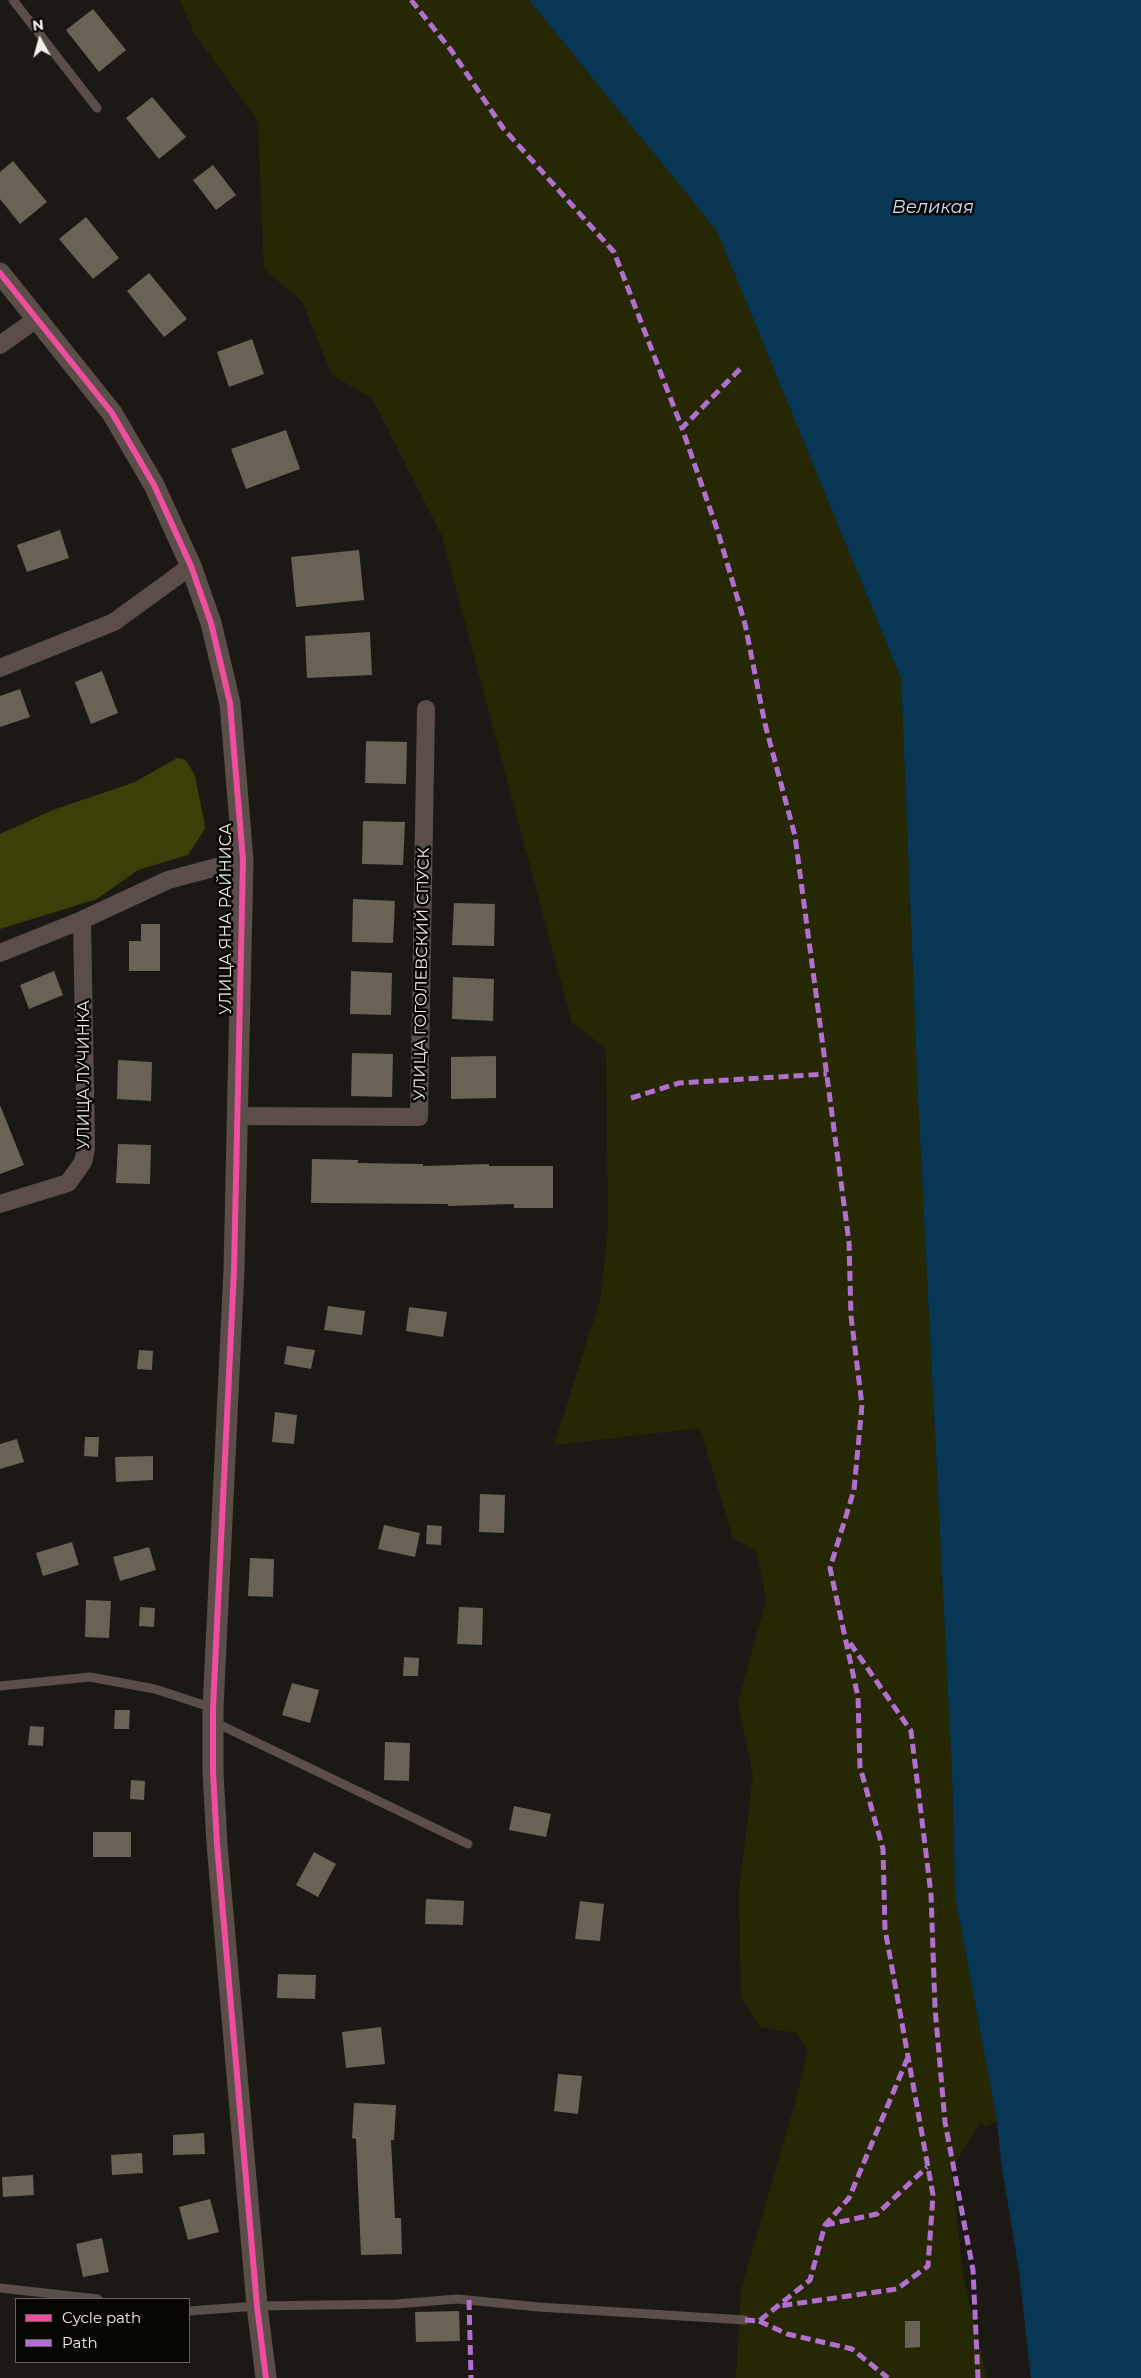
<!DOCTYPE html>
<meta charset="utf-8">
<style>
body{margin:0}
#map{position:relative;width:1141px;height:2378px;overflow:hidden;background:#1c1914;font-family:Montserrat,sans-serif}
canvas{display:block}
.legend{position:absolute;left:15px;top:2298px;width:175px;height:65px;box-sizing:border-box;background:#080603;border:1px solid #66645f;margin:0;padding:6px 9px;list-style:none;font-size:15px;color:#f4f0ea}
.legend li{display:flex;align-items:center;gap:10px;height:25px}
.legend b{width:25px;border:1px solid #66645f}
.north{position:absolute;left:15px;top:15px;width:50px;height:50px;-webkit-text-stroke:4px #080603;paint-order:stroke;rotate:353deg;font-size:14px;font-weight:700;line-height:20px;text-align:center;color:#f4f0ea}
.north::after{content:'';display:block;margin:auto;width:18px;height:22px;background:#f4f0ea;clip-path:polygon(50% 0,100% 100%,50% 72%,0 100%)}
</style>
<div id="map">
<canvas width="1141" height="2378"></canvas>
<ul class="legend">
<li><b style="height:6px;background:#ef4d9e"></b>Cycle path</li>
<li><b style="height:6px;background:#b36fd0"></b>Path</li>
</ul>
<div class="north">N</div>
</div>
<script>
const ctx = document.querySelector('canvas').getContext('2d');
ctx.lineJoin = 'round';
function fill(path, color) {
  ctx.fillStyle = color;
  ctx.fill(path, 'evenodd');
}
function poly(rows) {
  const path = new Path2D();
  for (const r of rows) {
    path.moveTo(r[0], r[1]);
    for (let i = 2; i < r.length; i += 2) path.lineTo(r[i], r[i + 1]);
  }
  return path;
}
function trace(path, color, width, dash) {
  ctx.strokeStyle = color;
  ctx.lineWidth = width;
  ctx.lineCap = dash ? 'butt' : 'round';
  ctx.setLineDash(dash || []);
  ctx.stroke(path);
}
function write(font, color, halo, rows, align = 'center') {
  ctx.font = font + ' Montserrat,sans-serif';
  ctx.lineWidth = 5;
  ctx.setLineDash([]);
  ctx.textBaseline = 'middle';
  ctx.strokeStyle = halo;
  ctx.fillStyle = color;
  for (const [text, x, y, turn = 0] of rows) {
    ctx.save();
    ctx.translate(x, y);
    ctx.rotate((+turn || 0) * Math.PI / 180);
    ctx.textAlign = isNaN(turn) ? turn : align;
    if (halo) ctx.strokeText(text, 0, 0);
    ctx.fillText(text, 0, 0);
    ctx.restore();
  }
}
const green = poly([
 [180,0,529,0,717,231,901,678,918,1098,952,1772,955,1896,997,2121,986,2127,980,2123,951,2168,964,2280,987,2378,736,2378,741,2290,799,2089,808,2051,797,2033,760,2027,741,1997,739,1891,753,1775,738,1703,766,1600,757,1552,733,1538,700,1428,554,1445,600,1300,608,1228,606,1048,572,1023,442,536,372,398,332,375,302,301,264,269,258,121,194,33]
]);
const forest = poly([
 [177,758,186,760,195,776,204,820,205,829,188,855,138,870,97,899,0,929,0,834,53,810,135,782]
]);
const water = poly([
 [529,0,1141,0,1141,2378,1031,2378,1019,2271,1001,2162,997,2121,955,1896,952,1772,918,1098,901,678,717,231]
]);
const building = poly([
 [93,9,126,50,99,72,66,30],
 [152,97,186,137,159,159,126,118],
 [13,161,47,202,20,224,0,199,0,172],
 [213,165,236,195,216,210,193,180],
 [86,217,119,258,93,279,59,239],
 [149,273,187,319,164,337,127,291],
 [252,339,264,374,229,387,217,352],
 [286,430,300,469,246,489,231,449],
 [60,530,69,558,27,572,17,545],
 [359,550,364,600,296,607,291,557],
 [370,632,372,675,307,678,305,636],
 [102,671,118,713,91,724,75,682],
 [20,689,30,717,0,727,0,696],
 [366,741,407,742,406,784,365,783],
 [363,821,405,822,403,865,362,864],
 [353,899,395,901,393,943,352,942],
 [454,903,495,904,494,946,452,945],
 [141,924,160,924,160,971,129,971,129,941,141,941],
 [54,971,63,995,29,1009,20,985],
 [351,971,392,973,391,1015,350,1014],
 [453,977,494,979,493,1021,452,1019],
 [352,1053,393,1054,392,1097,351,1096],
 [496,1056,496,1098,451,1099,451,1057],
 [118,1060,152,1062,151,1101,117,1099],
 [0,1105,24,1165,0,1174],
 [118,1144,151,1145,150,1184,116,1183],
 [312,1159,358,1160,358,1163,423,1164,423,1166,489,1164,489,1166,553,1166,553,1208,514,1208,514,1204,448,1206,448,1204,311,1203],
 [328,1306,365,1311,362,1335,324,1330],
 [409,1307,447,1312,443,1337,406,1331],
 [287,1346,315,1350,311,1369,284,1364],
 [139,1350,153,1351,152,1370,137,1369],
 [275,1412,297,1415,294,1444,272,1442],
 [85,1437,99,1437,98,1457,84,1456],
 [17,1439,24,1462,0,1469,0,1444],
 [153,1456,153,1480,116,1482,115,1457],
 [480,1494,505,1495,504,1533,479,1532],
 [384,1525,420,1533,415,1557,378,1549],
 [427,1525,442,1526,441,1545,426,1544],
 [72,1542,79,1565,43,1576,36,1553],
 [149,1547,156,1570,120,1581,113,1557],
 [250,1558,274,1559,273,1597,248,1596],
 [86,1600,111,1601,109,1638,85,1637],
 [140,1607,155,1608,154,1627,139,1626],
 [459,1607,483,1608,482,1645,457,1644],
 [404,1657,419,1658,418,1676,403,1676],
 [292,1683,319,1690,310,1723,282,1715],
 [115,1710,130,1710,129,1729,114,1729],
 [30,1726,44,1727,43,1746,28,1745],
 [385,1742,410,1743,409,1781,384,1780],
 [131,1780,145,1781,144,1800,130,1799],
 [514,1806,551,1814,546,1837,509,1830],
 [93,1832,131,1832,131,1857,93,1857],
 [314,1852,336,1864,318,1897,296,1885],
 [426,1899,464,1901,463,1925,425,1924],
 [580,1901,604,1904,600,1941,575,1939],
 [278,1974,316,1975,315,1999,277,1998],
 [381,2027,385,2064,346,2068,342,2032],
 [558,2074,582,2076,578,2114,554,2111],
 [354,2103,396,2105,394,2140,391,2140,395,2218,401,2218,402,2254,361,2255,356,2139,352,2138],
 [204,2133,205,2154,173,2155,173,2135],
 [142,2153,143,2173,112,2175,111,2155],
 [33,2175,34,2195,3,2197,2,2177],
 [210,2199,219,2232,188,2240,179,2207],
 [102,2238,109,2272,83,2277,76,2244],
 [459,2311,460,2341,416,2342,415,2312],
 [905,2321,920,2321,920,2347,905,2348]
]);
const service = poly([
 [13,0,97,108],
 [0,1686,90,1677,155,1689,213,1708],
 [214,1722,468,1844],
 [0,2288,98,2299],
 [189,2311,257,2306,396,2304,457,2299,539,2307,745,2320]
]);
const minor = poly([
 [0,345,38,318],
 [0,668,114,622,191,566],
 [0,953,82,920,168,880,243,860],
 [238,1116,419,1117,426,709],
 [0,1204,68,1183,83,1162,86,1149,82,920]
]);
const tertiary = poly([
 [0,273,112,413,154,485,191,566,211,623,230,703,243,860,234,1270,213,1708,213,1772,217,1844,257,2306,266,2378]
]);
const quiet = poly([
 [411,0,451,50,503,128,614,252,682,428],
 [740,369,682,428,718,532,745,624,765,724,795,836,849,1242,851,1316,862,1405,854,1490,830,1568,858,1697,860,1767,883,1849,885,1929,933,2195,928,2266,897,2289,779,2306],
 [631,1098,679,1083,827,1074],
 [850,1643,911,1731,931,1894,935,2008,945,2122,973,2270,978,2378],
 [825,2225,877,2214,927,2167],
 [469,2300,471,2378],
 [745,2320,759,2321,810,2280,825,2225,849,2198,908,2057],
 [759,2321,787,2334,852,2349,888,2378]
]);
const cycleway = poly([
 [0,273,112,413,154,485,191,566,211,623,230,703,243,860,234,1270,213,1708,213,1772,217,1844,257,2306,266,2378]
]);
const streetNames = [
 ["УЛИЦА ЯНА РАЙНИСА",226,919,-90],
 ["УЛИЦА ГОГОЛЕВСКИЙ СПУСК",422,974,-89],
 ["УЛИЦА ЛУЧИНКА",84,1075,-90]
];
const waterNames = [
 ["Великая",933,208]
];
fill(green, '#262803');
fill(forest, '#3c3f08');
fill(water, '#083756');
fill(building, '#696255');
trace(service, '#5b4e48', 9);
trace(minor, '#5b4e48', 18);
trace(tertiary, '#5b4e48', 21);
trace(quiet, '#b36fd0', 5, [10, 5]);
trace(cycleway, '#ef4d9e', 6);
write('16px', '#f4f0ea', '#080603', streetNames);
write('italic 18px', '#c7e2fa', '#080603', waterNames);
</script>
